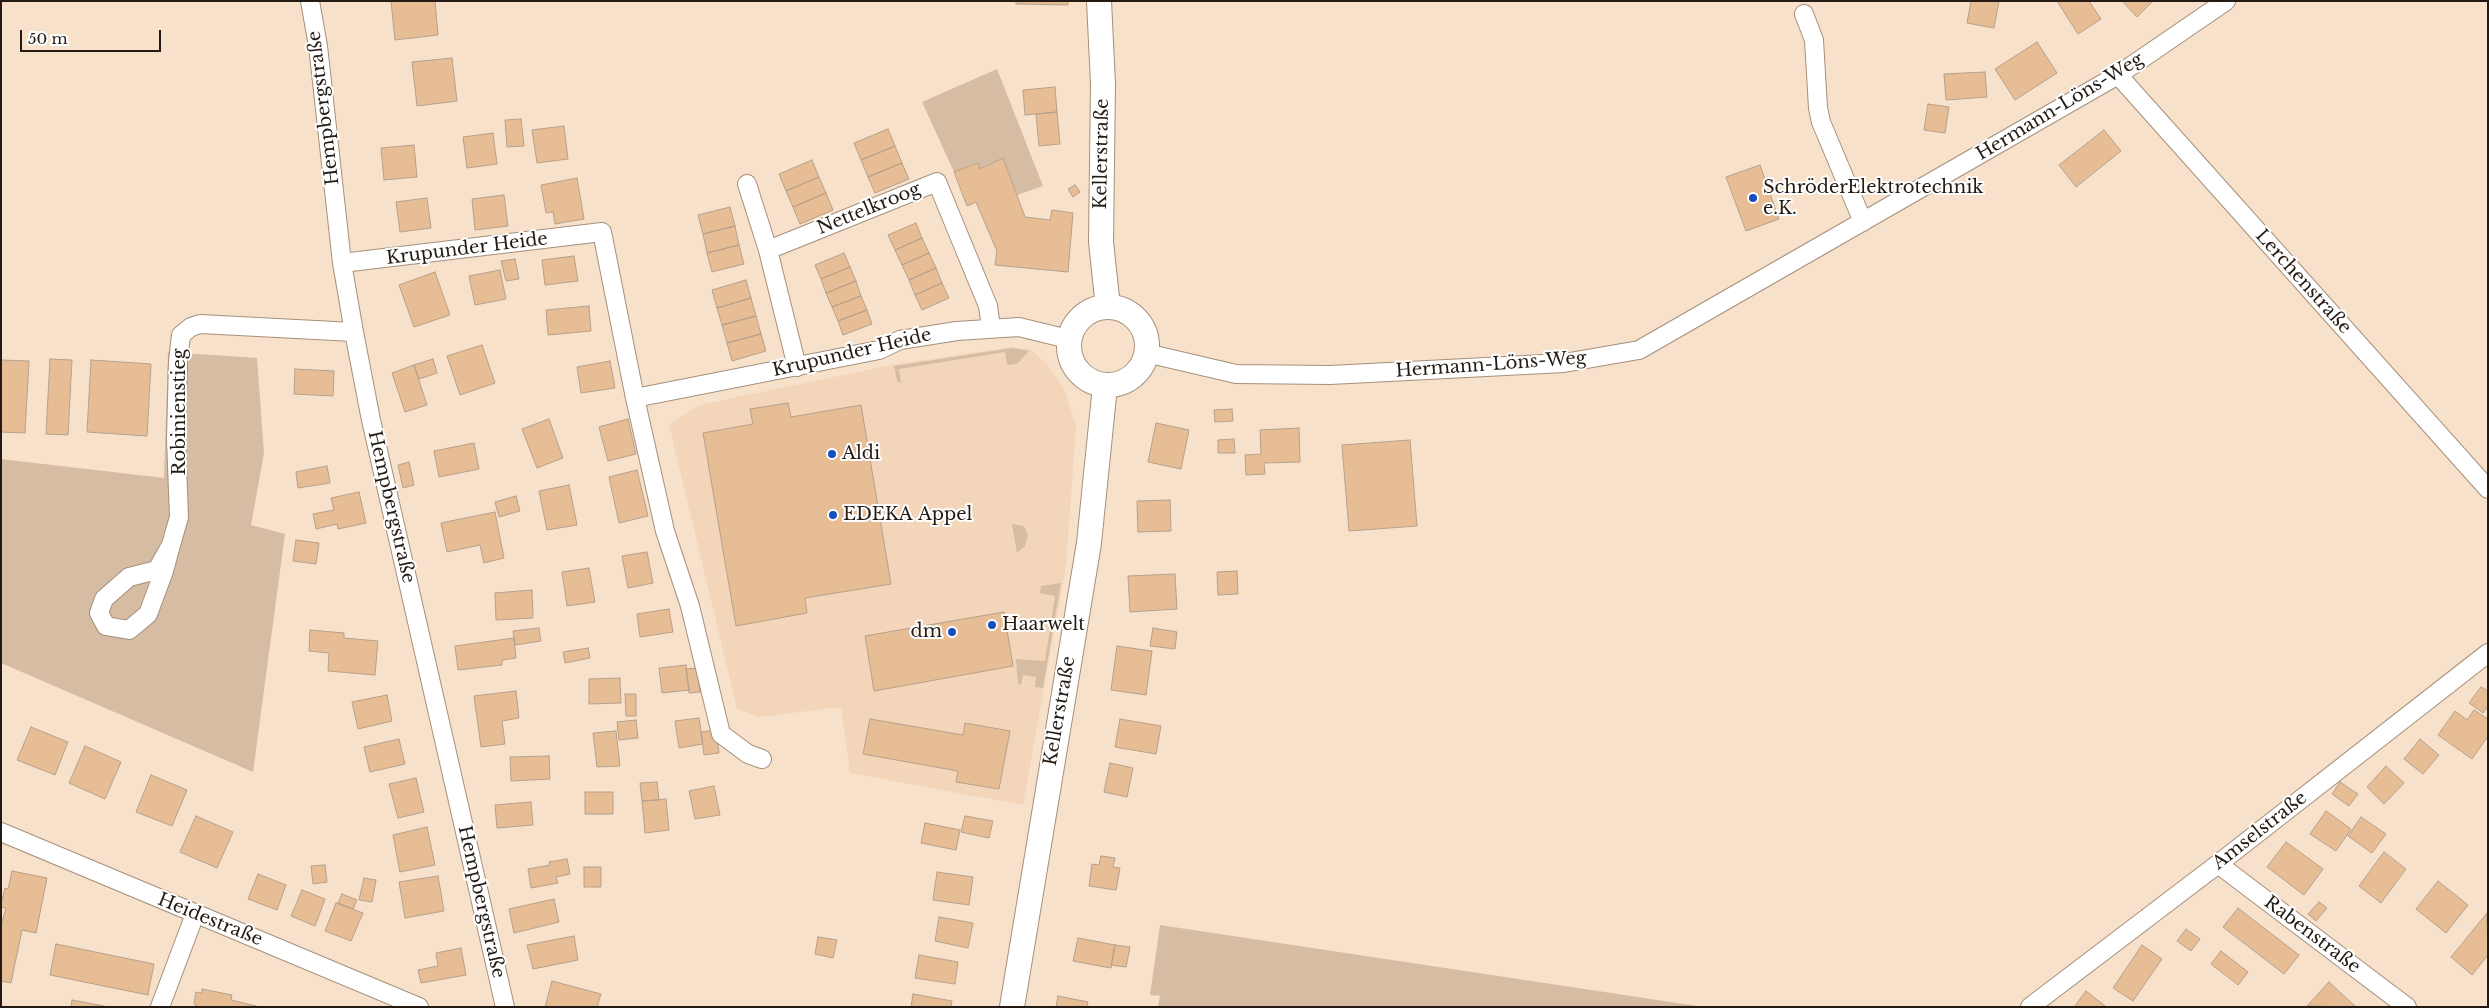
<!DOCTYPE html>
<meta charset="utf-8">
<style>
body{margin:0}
#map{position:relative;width:2489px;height:1008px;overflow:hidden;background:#f8e1cb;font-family:"Libre Baskerville",serif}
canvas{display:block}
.frame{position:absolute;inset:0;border:2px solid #241c14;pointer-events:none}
.scale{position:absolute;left:20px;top:30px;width:141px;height:22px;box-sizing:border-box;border:2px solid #241c14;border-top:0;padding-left:6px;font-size:15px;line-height:18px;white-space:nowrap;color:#241c14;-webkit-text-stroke:4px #fff;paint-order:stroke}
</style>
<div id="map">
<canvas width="2489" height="1008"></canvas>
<div class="frame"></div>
<div class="scale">50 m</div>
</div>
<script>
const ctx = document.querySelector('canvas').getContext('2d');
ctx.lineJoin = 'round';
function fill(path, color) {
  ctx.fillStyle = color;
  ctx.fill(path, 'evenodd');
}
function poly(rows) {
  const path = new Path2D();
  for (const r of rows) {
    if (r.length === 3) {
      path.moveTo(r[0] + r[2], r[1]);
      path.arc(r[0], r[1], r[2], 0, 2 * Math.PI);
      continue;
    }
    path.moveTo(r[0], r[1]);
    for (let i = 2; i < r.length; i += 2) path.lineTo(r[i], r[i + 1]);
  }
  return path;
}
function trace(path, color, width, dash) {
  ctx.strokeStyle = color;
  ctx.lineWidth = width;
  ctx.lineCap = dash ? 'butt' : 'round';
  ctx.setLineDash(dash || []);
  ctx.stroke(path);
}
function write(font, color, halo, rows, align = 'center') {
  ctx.font = font + ' "Libre Baskerville",serif';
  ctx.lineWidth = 4;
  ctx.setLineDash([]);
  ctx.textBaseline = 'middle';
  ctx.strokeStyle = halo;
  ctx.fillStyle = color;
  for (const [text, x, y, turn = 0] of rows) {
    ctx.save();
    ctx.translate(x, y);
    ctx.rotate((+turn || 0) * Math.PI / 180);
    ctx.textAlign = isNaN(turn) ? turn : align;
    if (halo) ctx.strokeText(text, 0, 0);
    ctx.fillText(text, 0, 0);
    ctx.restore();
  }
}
const built = poly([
 [1011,347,1030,349,1048,365,1065,390,1076,427,1066,567,1023,805,850,773,841,707,760,717,737,709,669,425,699,405,896,364]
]);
const green = poly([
 [997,69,1043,186,1017,195,1003,158,980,169,977,163,954,172,922,102],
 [1012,348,1029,351,1017,364,1007,365,1005,352,899,369,901,383,897,381,894,366],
 [168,352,257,358,264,453,251,525,285,534,253,772,1,663,1,459,164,478],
 [1012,524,1024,526,1028,535,1025,546,1017,553],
 [1061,583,1043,688,1035,687,1036,677,1023,675,1021,685,1018,684,1016,659,1045,661,1055,596,1040,593,1041,586],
 [1160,925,1704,1007,1158,1007,1160,996,1150,995]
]);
const building = poly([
 [391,1,435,1,438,35,395,40,391,1],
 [1016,1,1068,1,1068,5,1016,4,1016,1],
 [1971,1,1999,1,1994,28,1967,23,1971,1],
 [2057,1,2089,1,2101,19,2078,34,2057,1],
 [2122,1,2153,1,2137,17,2122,1],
 [2037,42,2057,73,2015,100,1995,69,2037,42],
 [452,58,457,101,417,106,412,62,452,58],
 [1985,72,1987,97,1946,100,1944,74,1985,72],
 [1055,87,1057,112,1025,115,1023,90,1055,87],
 [1928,104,1949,107,1945,133,1924,130,1928,104],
 [1057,112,1060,144,1039,146,1036,114,1057,112],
 [521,119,524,146,507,147,505,120,521,119],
 [564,126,568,159,537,163,532,130,564,126],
 [888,129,895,146,861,160,854,143,888,129],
 [2104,130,2121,151,2076,187,2059,165,2104,130],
 [493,133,497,164,467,168,463,137,493,133],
 [414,145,417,177,384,180,381,148,414,145],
 [895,146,902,163,868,177,861,160,895,146],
 [1003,158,1025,217,1050,220,1052,210,1073,213,1068,272,995,265,997,251,976,202,967,206,954,172,978,163,980,169,1003,158],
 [812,160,819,177,786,191,779,174,812,160],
 [902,163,909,179,875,193,868,177,902,163],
 [1760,165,1779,219,1746,231,1726,177,1760,165],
 [819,177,826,193,793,207,786,191,819,177],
 [577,178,584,219,555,224,553,212,546,213,541,185,577,178],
 [1075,185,1080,192,1073,197,1068,189,1075,185],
 [826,193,833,210,800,224,793,207,826,193],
 [504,195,508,226,475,230,472,199,504,195],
 [427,198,431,228,400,232,396,202,427,198],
 [730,207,735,226,703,234,698,215,730,207],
 [916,223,922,238,895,250,888,235,916,223],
 [735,226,739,245,707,253,703,234,735,226],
 [922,238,929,253,902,265,895,250,922,238],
 [739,245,744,264,712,272,707,253,739,245],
 [844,253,850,267,821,279,815,265,844,253],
 [929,253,936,268,909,280,902,265,929,253],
 [574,256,578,281,545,285,542,260,574,256],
 [515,259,519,279,506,281,501,261,515,259],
 [850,267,856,281,826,293,821,279,850,267],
 [936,268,942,283,915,295,909,280,936,268],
 [500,270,506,299,475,305,469,276,500,270],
 [435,272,450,315,414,327,399,285,435,272],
 [746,280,751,298,717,308,712,290,746,280],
 [856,281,861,296,832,307,826,293,856,281],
 [942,283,949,298,922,310,915,295,942,283],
 [861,296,867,310,838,321,832,307,861,296],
 [751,298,756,316,722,325,717,308,751,298],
 [589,306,591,331,548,335,546,310,589,306],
 [867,310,872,324,843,335,838,321,867,310],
 [756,316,761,334,727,343,722,325,756,316],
 [761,334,766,351,732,361,727,343,761,334],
 [482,345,495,383,460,395,447,356,482,345],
 [50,359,72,360,68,435,46,434,50,359],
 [433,359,437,373,419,379,414,365,433,359],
 [1,360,29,361,25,433,1,432,1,360],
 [91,360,151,364,147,436,87,432,91,360],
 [610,361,615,388,581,393,577,367,610,361],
 [414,365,427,405,405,412,392,373,414,365],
 [295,369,334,371,333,396,294,394,295,369],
 [788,403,791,417,861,405,891,584,805,598,807,613,736,626,703,433,753,424,750,409,788,403],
 [1232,409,1233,421,1215,422,1214,410,1232,409],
 [549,419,563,458,537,468,522,429,549,419],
 [628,419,636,454,608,461,599,427,628,419],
 [1156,423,1189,430,1181,469,1148,462,1156,423],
 [1299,428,1300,462,1264,463,1265,474,1246,475,1245,455,1261,454,1260,430,1299,428],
 [1234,439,1235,453,1218,453,1218,440,1234,439],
 [1410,440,1417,526,1349,531,1342,445,1410,440],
 [474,443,479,469,439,477,434,451,474,443],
 [409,462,414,485,403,488,398,465,409,462],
 [327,466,330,483,298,488,296,472,327,466],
 [637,470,648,516,619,523,609,477,637,470],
 [569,485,577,525,547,530,539,491,569,485],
 [359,492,366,523,338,529,337,524,316,529,313,514,334,510,331,498,359,492],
 [516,496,520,511,499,517,495,502,516,496],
 [1170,500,1171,531,1138,532,1137,501,1170,500],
 [495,512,504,558,484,563,480,545,447,552,441,523,495,512],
 [296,540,319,543,316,564,293,561,296,540],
 [647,552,653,583,628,588,622,556,647,552],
 [589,568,595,602,567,606,562,572,589,568],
 [1237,571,1238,594,1218,595,1217,572,1237,571],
 [1175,574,1177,609,1130,612,1128,576,1175,574],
 [532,590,533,618,496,620,495,593,532,590],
 [669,609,673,632,640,637,637,614,669,609],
 [1004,612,1013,666,874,691,865,636,1004,612],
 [539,628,541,641,515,645,513,631,539,628],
 [1153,628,1177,632,1175,649,1150,646,1153,628],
 [310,630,344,633,344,638,378,641,375,675,328,671,329,653,309,651,310,630],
 [514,638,516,658,502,660,502,665,458,670,455,646,514,638],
 [1117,646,1152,651,1146,695,1111,690,1117,646],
 [588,648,590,658,565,663,563,652,588,648],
 [686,665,689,690,662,693,659,668,686,665],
 [697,668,700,692,689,693,686,669,697,668],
 [620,678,621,703,589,704,589,679,620,678],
 [2481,687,2488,691,2488,706,2483,713,2469,703,2481,687],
 [516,691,519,718,502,721,505,744,481,747,474,696,516,691],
 [625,694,636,694,636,716,626,716,625,694],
 [387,695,392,721,358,729,352,702,387,695],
 [2474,710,2488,719,2488,736,2472,759,2438,735,2455,711,2467,720,2474,710],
 [699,718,703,744,679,748,675,721,699,718],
 [870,719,963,735,965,723,1010,731,999,789,956,782,958,771,863,754,870,719],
 [1120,719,1161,726,1156,754,1115,747,1120,719],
 [636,720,638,738,619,740,617,722,636,720],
 [31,727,68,742,55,775,17,760,31,727],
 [716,730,719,753,704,755,701,732,716,730],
 [616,731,620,766,597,767,593,733,616,731],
 [399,739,405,764,370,772,364,747,399,739],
 [2420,739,2439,755,2423,774,2404,759,2420,739],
 [85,746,121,762,105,799,69,783,85,746],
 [549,756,550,779,511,781,510,757,549,756],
 [1110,763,1133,768,1127,797,1104,792,1110,763],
 [2386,766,2404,783,2384,804,2367,787,2386,766],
 [151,775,187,790,172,826,136,812,151,775],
 [416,778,424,812,398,818,389,784,416,778],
 [657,782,659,800,642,801,640,783,657,782],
 [2340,782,2358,794,2349,806,2332,794,2340,782],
 [714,786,720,815,695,819,689,791,714,786],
 [585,792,613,792,613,814,585,814,585,792],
 [666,799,669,830,645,833,642,801,666,799],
 [531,802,533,825,497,828,495,805,531,802],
 [2326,811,2351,829,2336,851,2310,834,2326,811],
 [196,816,233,832,217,868,180,852,196,816],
 [965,816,993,821,989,838,961,832,965,816],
 [2361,817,2386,834,2372,853,2348,836,2361,817],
 [925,823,960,830,956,850,921,843,925,823],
 [427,827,435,865,400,872,393,835,427,827],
 [2286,842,2323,869,2304,895,2267,867,2286,842],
 [2384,852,2406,869,2381,903,2359,886,2384,852],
 [1101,856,1115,858,1113,867,1120,868,1116,890,1089,886,1092,864,1099,865,1101,856],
 [567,859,570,874,556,877,558,883,531,888,528,869,550,865,549,862,567,859],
 [325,865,327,882,313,884,311,866,325,865],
 [584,867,601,867,601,887,584,887,584,867],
 [12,871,47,878,36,933,22,930,11,983,1,981,1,925,6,908,1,907,1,904,5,888,8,889,12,871],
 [937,872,973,877,969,905,933,900,937,872],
 [258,874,286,885,277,910,248,899,258,874],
 [438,876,444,911,405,918,399,882,438,876],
 [364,878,376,880,372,902,359,900,364,878],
 [2438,881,2468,905,2446,933,2416,909,2438,881],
 [302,890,325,899,315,926,291,916,302,890],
 [342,894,357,900,353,909,338,903,342,894],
 [554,899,559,922,514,933,509,909,554,899],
 [2319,902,2327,908,2316,921,2308,914,2319,902],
 [336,903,363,913,351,941,325,931,336,903],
 [2238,908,2299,955,2284,974,2223,927,2238,908],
 [2487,913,2488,955,2472,975,2451,957,2487,913],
 [939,917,973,923,968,948,935,941,939,917],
 [2186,929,2200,939,2191,951,2177,941,2186,929],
 [574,936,578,960,533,969,527,945,574,936],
 [818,937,837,940,833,958,815,954,818,937],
 [1078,938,1115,945,1111,968,1073,961,1078,938],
 [56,944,154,964,148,995,50,975,56,944],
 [1115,945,1130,947,1126,967,1111,965,1115,945],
 [2142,945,2162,959,2133,1001,2113,988,2142,945],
 [461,948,466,975,421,983,418,970,438,966,436,953,461,948],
 [2221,951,2248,972,2238,985,2211,964,2221,951],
 [919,955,958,962,955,984,915,978,919,955],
 [552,981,601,994,597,1007,545,1007,552,981],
 [2329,982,2356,1007,2307,1006,2329,982],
 [202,989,232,995,231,1000,260,1007,198,1007,194,1004,196,992,202,993,202,989],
 [2086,991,2105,1006,2104,1007,2074,1007,2086,991],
 [913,994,952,1001,951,1007,911,1007,913,994],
 [1058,996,1088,1002,1087,1007,1056,1007,1058,996],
 [72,1000,109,1007,71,1007,72,1000]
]);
const minor = poly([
 [310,1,318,46,342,263,354,332,371,420,505,1007],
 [1804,14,1814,40,1818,108,1821,122,1863,222],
 [2118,75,2488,489],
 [747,184,768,250],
 [342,263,602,232,635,398,879,350,900,340,957,331,1019,327,1068,339],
 [1146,353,1236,374,1330,375,1564,363,1639,350,2118,75,2226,1],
 [797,367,768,250,937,182,988,306,991,327],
 [635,398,665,531,690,606,721,734,748,754,762,759],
 [171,545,164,571,148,614,129,630,106,626,99,613,104,599,129,577,157,570,171,545,179,517,176,439,178,361,181,335,191,327,200,324,354,332],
 [1,832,419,1007],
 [2218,864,2407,1007],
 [160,1007,195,914],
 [2030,1007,2218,864,2488,653]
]);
const secondary = poly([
 [1099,1,1103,84,1101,242,1108,307],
 [1108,346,39],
 [1012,1007,1089,543,1105,386]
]);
const markers = [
 [1753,198,5,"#1350bb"],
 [832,454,5,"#1350bb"],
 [833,515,5,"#1350bb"],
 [992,625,5,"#1350bb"],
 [952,632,5,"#1350bb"]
];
const streetNames = [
 ["Hermann-Löns-Weg",2060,107,-31],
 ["Hempbergstraße",324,108,-97],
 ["Kellerstraße",1102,154,-89],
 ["Nettelkroog",869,209,-22],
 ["Krupunder Heide",467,249,-7],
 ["Lerchenstraße",2303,282,48],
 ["Krupunder Heide",852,353,-13],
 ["Hermann-Löns-Weg",1491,365,-4],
 ["Robinienstieg",180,412,-90],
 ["Hempbergstraße",391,507,77],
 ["Kellerstraße",1060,711,-80],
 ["Amselstraße",2260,831,-38],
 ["Hempbergstraße",481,902,77],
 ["Heidestraße",210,920,22],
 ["Rabenstraße",2312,935,37]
];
const poiNames = [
 ["SchröderElektrotechnik",1763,188],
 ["e.K.",1763,209],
 ["Aldi",842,454],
 ["EDEKA Appel",843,515],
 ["Haarwelt",1002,625],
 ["dm",942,632,"right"]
];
fill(built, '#f3d6ba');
fill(green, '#d6bca3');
fill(building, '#e6bd95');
trace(building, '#b6a08b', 1);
trace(minor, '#a5907b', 20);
trace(secondary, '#a5907b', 26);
trace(minor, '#fff', 18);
trace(secondary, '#fff', 24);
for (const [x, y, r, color] of markers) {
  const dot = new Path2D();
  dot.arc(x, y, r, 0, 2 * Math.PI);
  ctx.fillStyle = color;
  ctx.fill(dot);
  trace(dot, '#fff', 2);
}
write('18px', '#241c14', '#fff', streetNames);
write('18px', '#241c14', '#fff', poiNames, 'left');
</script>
